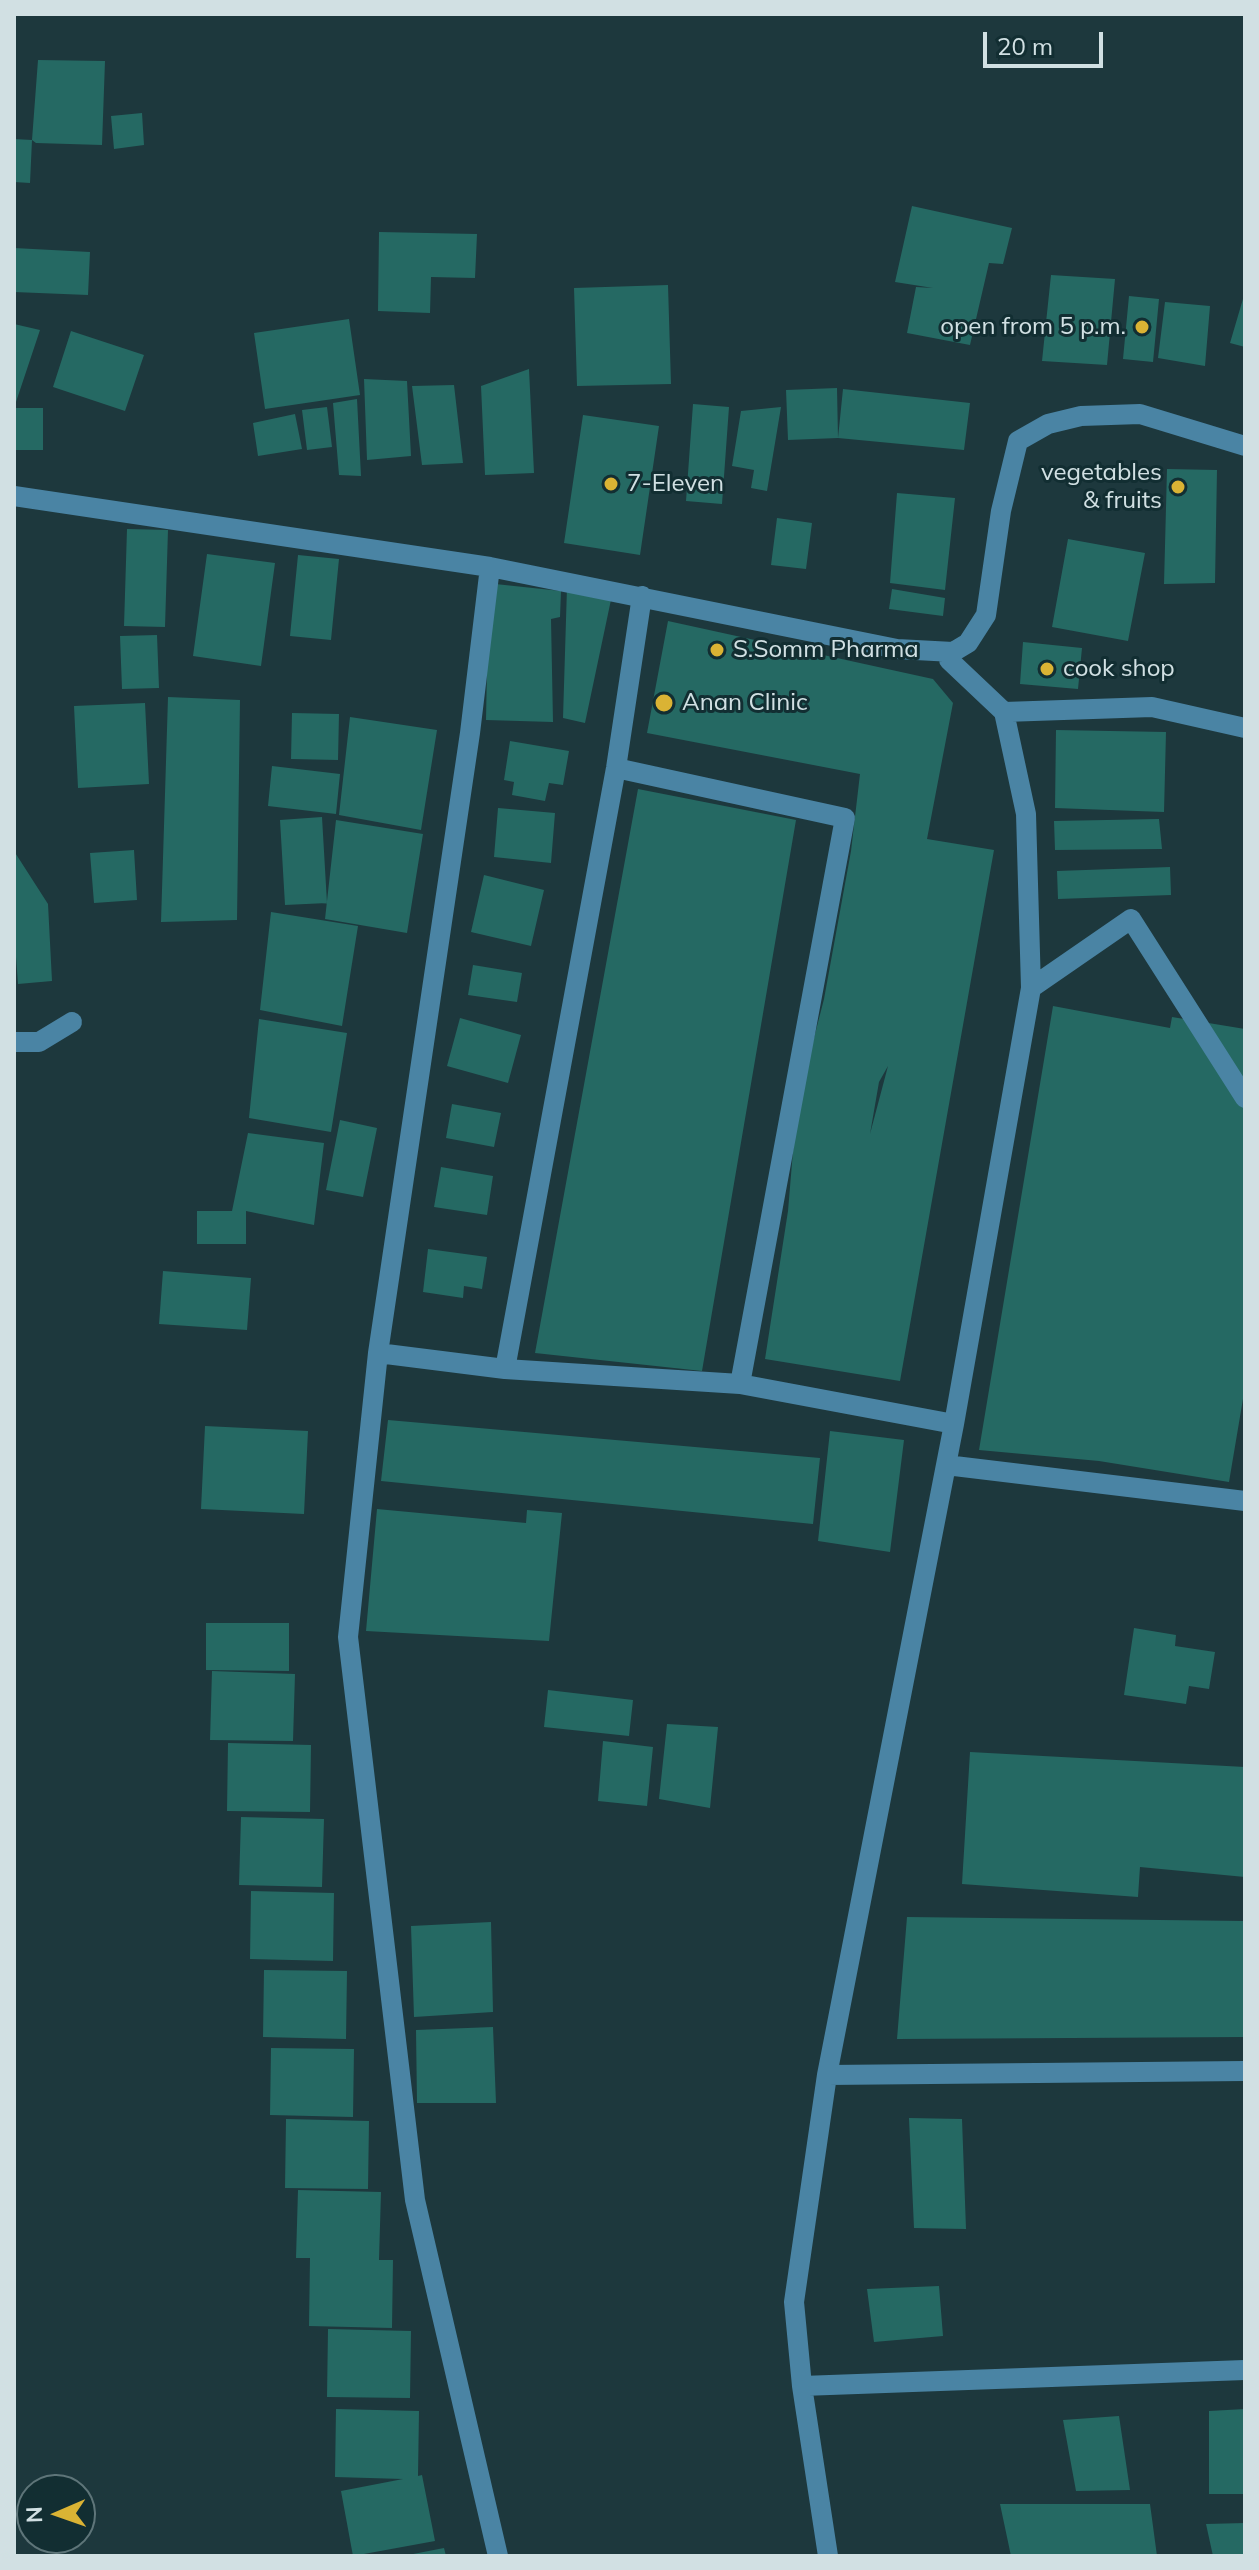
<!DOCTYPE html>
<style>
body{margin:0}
#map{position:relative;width:1259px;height:2570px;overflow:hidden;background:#1d383d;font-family:Mulish,sans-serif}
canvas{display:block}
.frame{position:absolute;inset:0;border:16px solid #d1e0e3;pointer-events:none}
.north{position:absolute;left:16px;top:2474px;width:80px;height:80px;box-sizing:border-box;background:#122e32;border:2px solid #5e7579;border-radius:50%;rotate:268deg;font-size:22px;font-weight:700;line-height:32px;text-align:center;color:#d1e0e3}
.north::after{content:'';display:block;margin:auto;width:28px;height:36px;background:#dab334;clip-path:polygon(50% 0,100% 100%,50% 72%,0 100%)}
.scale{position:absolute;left:983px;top:32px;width:120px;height:36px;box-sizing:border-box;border:4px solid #d1e0e3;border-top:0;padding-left:10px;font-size:24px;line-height:28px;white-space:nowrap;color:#d1e0e3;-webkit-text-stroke:6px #122e32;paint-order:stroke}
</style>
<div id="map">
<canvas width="1259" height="2570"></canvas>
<div class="frame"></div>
<div class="north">N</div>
<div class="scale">20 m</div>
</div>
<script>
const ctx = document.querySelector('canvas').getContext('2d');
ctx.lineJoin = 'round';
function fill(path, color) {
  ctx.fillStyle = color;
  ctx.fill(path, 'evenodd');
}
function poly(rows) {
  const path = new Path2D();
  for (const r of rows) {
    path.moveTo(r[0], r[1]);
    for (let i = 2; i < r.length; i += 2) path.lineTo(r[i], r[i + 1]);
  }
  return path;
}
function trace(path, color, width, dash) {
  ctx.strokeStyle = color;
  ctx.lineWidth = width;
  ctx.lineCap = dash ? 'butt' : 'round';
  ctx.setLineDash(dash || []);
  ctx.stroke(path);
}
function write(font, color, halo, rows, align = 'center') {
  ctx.font = font + ' Mulish,sans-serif';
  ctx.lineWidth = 6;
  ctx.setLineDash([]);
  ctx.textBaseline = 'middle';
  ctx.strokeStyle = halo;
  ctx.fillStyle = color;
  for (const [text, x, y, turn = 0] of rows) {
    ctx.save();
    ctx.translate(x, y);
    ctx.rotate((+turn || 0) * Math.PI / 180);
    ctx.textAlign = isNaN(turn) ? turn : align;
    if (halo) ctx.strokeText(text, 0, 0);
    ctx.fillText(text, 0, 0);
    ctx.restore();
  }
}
const building = poly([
 [38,60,105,61,102,145,36,143,32,140],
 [142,113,144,145,114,149,111,116],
 [14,139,32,140,30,183,14,182],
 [912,206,1012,228,1003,264,989,263,970,345,907,333,916,287,933,288,895,282],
 [379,232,477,234,475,278,431,277,430,313,378,311],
 [14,248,90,252,88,295,14,292],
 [1051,275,1115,279,1107,365,1042,361],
 [668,285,671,384,577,386,574,288],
 [1245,292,1245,347,1230,343],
 [1129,296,1159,299,1153,362,1123,359],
 [1165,302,1210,306,1205,366,1158,358],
 [349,319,360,395,265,409,254,333],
 [14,324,40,330,15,405,14,405],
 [71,331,144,355,125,411,53,387],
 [529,369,534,473,485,475,481,386],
 [364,379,407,381,411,456,367,460],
 [454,385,463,463,422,465,412,386],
 [837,388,838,438,788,440,786,390],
 [843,389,970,403,964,450,838,438],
 [357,399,361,476,339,475,333,403],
 [693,404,729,407,722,504,686,501],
 [327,407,332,447,307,450,302,410],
 [781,407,767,491,751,488,754,470,732,466,741,411],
 [14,408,43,408,43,450,14,450],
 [295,414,302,449,258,456,253,423],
 [583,415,659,426,640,555,564,543],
 [1167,469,1217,470,1215,583,1164,584],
 [897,493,955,498,945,590,890,583],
 [777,518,812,523,806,569,771,565],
 [127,529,168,530,165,627,124,626],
 [1068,539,1145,553,1128,641,1052,627],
 [207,554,275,563,261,666,193,656],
 [298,555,339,559,331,640,290,636],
 [486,583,561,591,560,617,551,619,553,722,486,720,488,617],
 [567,587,612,595,585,723,563,718],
 [892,589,945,598,943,616,889,609],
 [668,621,933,679,953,703,927,839,994,850,900,1381,765,1359,788,1211,794,1139,806,1069,824,999,851,851,860,774,647,733],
 [888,1066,870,1134,879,1082],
 [157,635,159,688,122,689,120,636],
 [1023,642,1082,648,1078,689,1020,684],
 [168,697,240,700,237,920,161,922],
 [145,703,149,784,78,788,74,706],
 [292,713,339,714,338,760,291,759],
 [350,717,437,730,421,830,339,815],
 [1056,730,1166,732,1164,812,1055,808],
 [510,741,569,751,563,785,549,783,545,801,512,795,514,782,504,780],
 [272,766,340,774,336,814,268,806],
 [638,789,796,820,702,1371,535,1353],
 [498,808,555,813,551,863,494,857],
 [322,817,327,903,285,905,280,820],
 [1159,819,1162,849,1055,850,1054,821],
 [336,820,423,834,407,933,325,919],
 [134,850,137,900,94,903,90,853],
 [14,851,48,904,52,981,18,984,14,930],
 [1170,867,1171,895,1058,899,1057,871],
 [484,875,544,890,531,946,471,932],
 [271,912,358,926,342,1026,260,1010],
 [473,965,522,973,517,1002,468,995],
 [1053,1006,1170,1028,1172,1017,1245,1029,1245,1387,1229,1482,1099,1461,979,1450],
 [460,1018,521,1035,508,1083,447,1066],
 [259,1019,347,1033,331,1132,249,1118],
 [452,1104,501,1113,494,1147,446,1138],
 [340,1120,377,1128,363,1197,326,1190],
 [248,1133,324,1143,314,1225,246,1211,246,1244,197,1244,197,1211,232,1211],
 [441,1167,493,1176,487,1215,434,1207],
 [428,1249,487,1257,482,1289,464,1286,463,1298,423,1292],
 [163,1271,251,1278,247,1330,159,1324],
 [388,1420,820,1458,813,1524,381,1481],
 [205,1426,308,1431,304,1514,201,1509],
 [830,1431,904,1440,890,1552,818,1541],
 [377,1509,526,1523,527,1510,562,1513,549,1641,366,1631],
 [206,1623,289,1623,289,1671,206,1670],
 [1134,1628,1176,1635,1175,1646,1215,1652,1209,1689,1189,1686,1186,1704,1124,1695],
 [212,1671,295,1674,293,1741,210,1740],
 [548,1690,633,1700,629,1736,544,1727],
 [667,1724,718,1727,710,1808,659,1799],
 [603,1741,653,1747,647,1806,598,1801],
 [228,1743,311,1745,310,1812,227,1811],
 [970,1752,1245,1767,1245,1877,1140,1867,1138,1897,962,1884],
 [241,1817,324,1819,322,1887,239,1885],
 [251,1891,334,1893,333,1961,250,1959],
 [907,1917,1245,1921,1245,2037,897,2039],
 [491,1922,493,2012,414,2017,411,1926],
 [264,1970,347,1971,346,2039,263,2037],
 [493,2027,496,2103,417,2103,416,2030],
 [271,2048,354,2049,353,2117,270,2115],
 [909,2118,962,2119,966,2229,914,2228],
 [286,2119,369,2121,368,2189,285,2188],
 [298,2190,381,2192,379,2260,393,2260,392,2328,309,2326,310,2258,296,2258],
 [939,2286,943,2336,874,2342,867,2289],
 [328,2329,411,2331,410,2398,327,2397],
 [336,2409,419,2411,418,2476,422,2475,435,2541,353,2556,341,2491,403,2479,335,2477],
 [1245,2409,1245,2494,1209,2494,1209,2411],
 [1119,2416,1130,2490,1076,2491,1063,2420],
 [1000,2504,1150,2504,1157,2556,1011,2556],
 [1245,2523,1245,2556,1213,2556,1206,2524],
 [444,2548,446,2556,408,2556,408,2555]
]);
const minor = poly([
 [14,496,490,567,897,649,953,652,968,643,986,615,1001,511,1018,441,1048,424,1081,416,1140,414,1245,446],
 [490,567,470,733,378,1353,348,1637,415,2200,498,2556],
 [1004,712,1152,707,1245,728],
 [616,768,845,818,740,1384],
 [1031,988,1131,919,1245,1098],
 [14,1042,39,1042,72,1022],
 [378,1353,505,1369,740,1384,954,1424],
 [505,1369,616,768,642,596],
 [946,1465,1245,1501],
 [827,2075,1245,2071],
 [802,2386,1245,2370],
 [828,2556,802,2386,794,2302,827,2075,954,1424,1031,988,1026,814,1004,712,949,660]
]);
const markers = [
 [1142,327,8,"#dab334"],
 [611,484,8,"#dab334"],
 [1178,487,8,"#dab334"],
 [717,650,8,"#dab334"],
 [1047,669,8,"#dab334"],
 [664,703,10,"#dab334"]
];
const poiNames = [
 ["open from 5 p.m.",1126,327,"right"],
 ["vegetables",1162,473,"right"],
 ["& fruits",1162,501,"right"],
 ["7-Eleven",627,484],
 ["S.Somm Pharma",733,650],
 ["cook shop",1063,669],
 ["Anan Clinic",682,703]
];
fill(building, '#256963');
trace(minor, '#4a84a4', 20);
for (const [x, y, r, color] of markers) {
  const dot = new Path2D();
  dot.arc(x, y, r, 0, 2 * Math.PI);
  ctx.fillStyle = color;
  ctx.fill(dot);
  trace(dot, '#122e32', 3);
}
write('24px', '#d1e0e3', '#122e32', poiNames, 'left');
</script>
